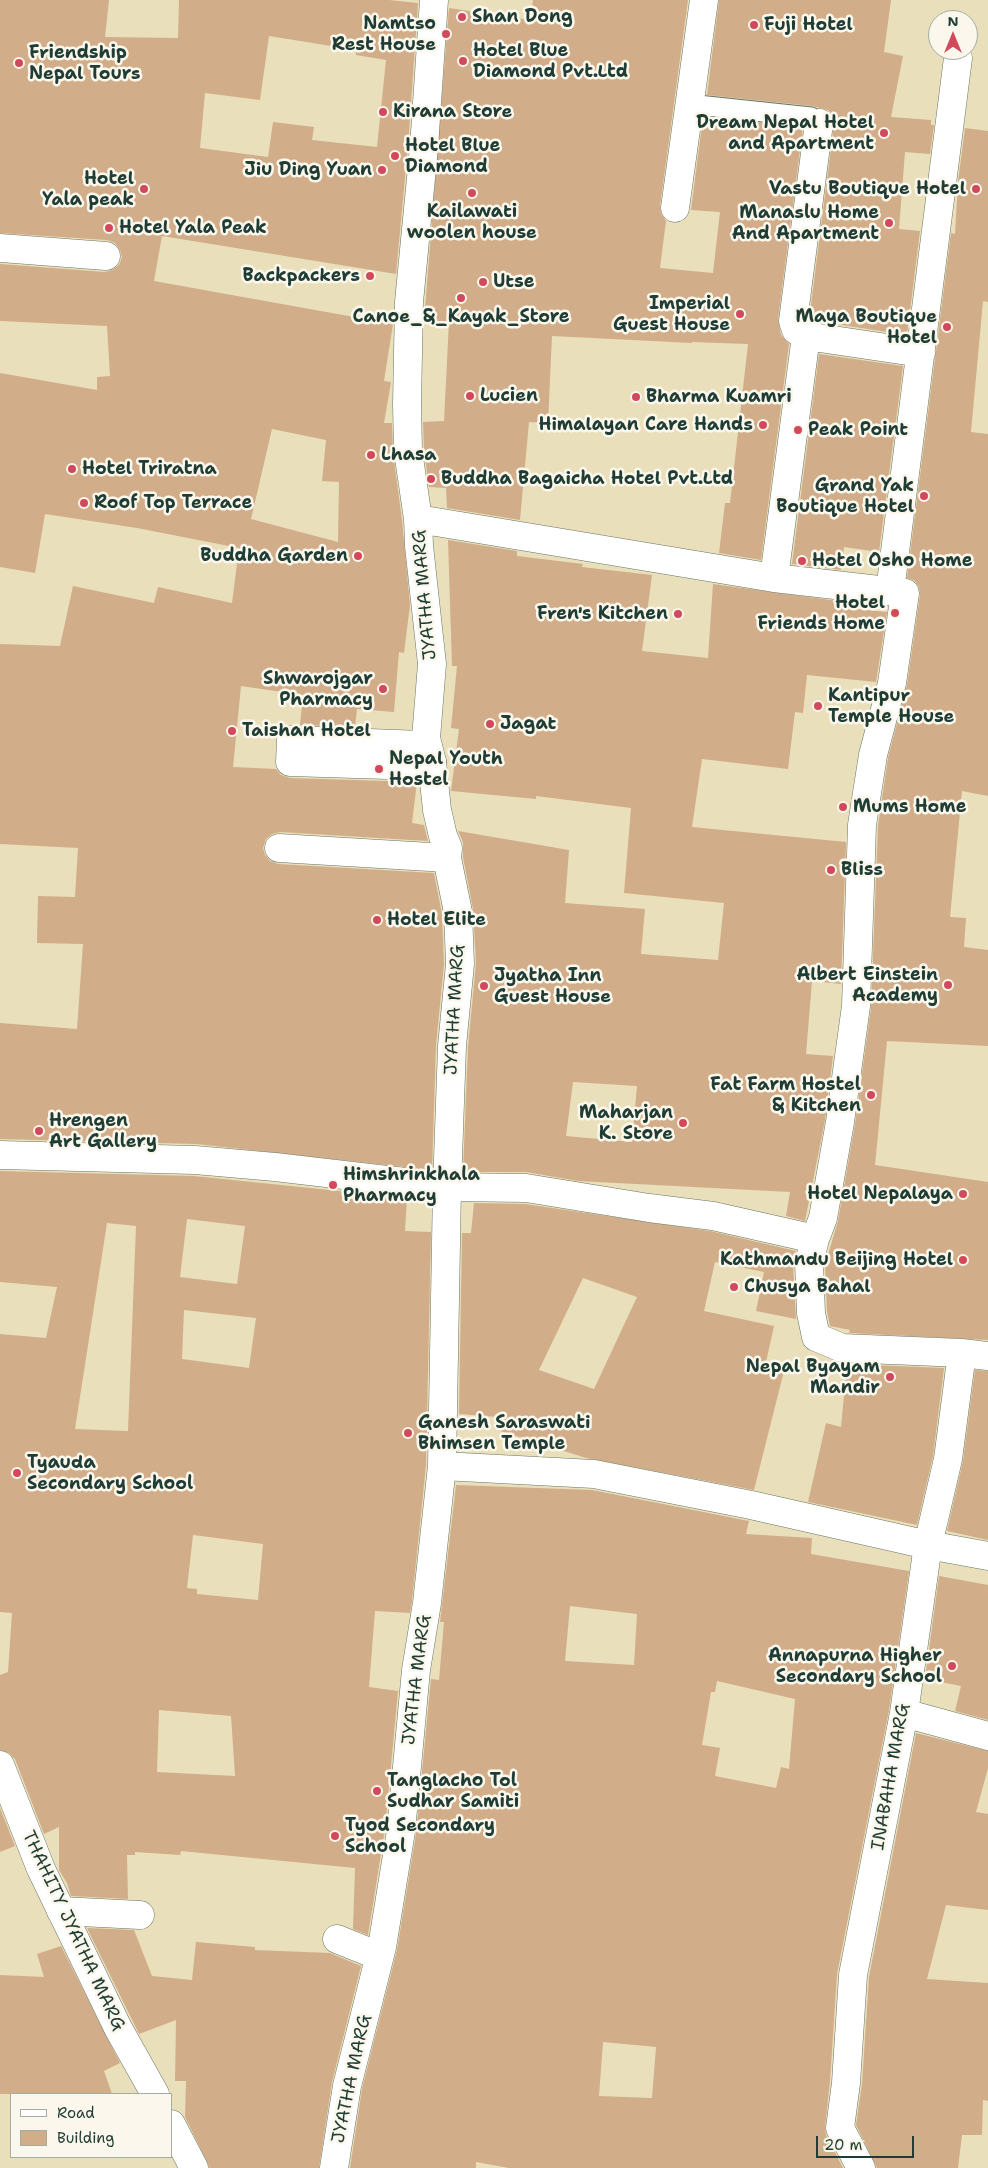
<!DOCTYPE html>
<style>
body{margin:0}
#map{position:relative;width:988px;height:2168px;overflow:hidden;background:#e9dfbb;font-family:"Shantell Sans",sans-serif}
canvas{display:block}
.legend{position:absolute;left:10px;top:2093px;width:162px;height:65px;box-sizing:border-box;background:#fbf7ec;border:1px solid #a3ada2;margin:0;padding:6px 9px;list-style:none;font-size:15px;color:#1f3d34}
.legend li{display:flex;align-items:center;gap:10px;height:25px}
.legend b{width:25px;border:1px solid #a3ada2}
.north{position:absolute;left:928px;top:10px;width:50px;height:50px;box-sizing:border-box;background:#fbf7ec;border:1px solid #a3ada2;border-radius:50%;rotate:0deg;font-size:14px;font-weight:700;line-height:20px;text-align:center;color:#1f3d34}
.north::after{content:'';display:block;margin:auto;width:18px;height:22px;background:#d1495b;clip-path:polygon(50% 0,100% 100%,50% 72%,0 100%)}
.scale{position:absolute;left:816px;top:2136px;width:98px;height:22px;box-sizing:border-box;border:2px solid #1f3d34;border-top:0;padding-left:6px;font-size:15px;line-height:18px;white-space:nowrap;color:#1f3d34;-webkit-text-stroke:4px #fbf7ec;paint-order:stroke}
</style>
<div id="map">
<canvas width="988" height="2168"></canvas>
<ul class="legend">
<li><b style="height:6px;background:#fff"></b>Road</li>
<li><b style="height:14px;background:#d2ad89"></b>Building</li>
</ul>
<div class="north">N</div>
<div class="scale">20 m</div>
</div>
<script>
const ctx = document.querySelector('canvas').getContext('2d');
ctx.lineJoin = 'round';
function fill(path, color) {
  ctx.fillStyle = color;
  ctx.fill(path, 'evenodd');
}
function poly(rows) {
  const path = new Path2D();
  for (const r of rows) {
    path.moveTo(r[0], r[1]);
    for (let i = 2; i < r.length; i += 2) path.lineTo(r[i], r[i + 1]);
  }
  return path;
}
function trace(path, color, width, dash) {
  ctx.strokeStyle = color;
  ctx.lineWidth = width;
  ctx.lineCap = dash ? 'butt' : 'round';
  ctx.setLineDash(dash || []);
  ctx.stroke(path);
}
function write(font, color, halo, rows, align = 'center') {
  ctx.font = font + ' "Shantell Sans",sans-serif';
  ctx.lineWidth = 5;
  ctx.setLineDash([]);
  ctx.textBaseline = 'middle';
  ctx.strokeStyle = halo;
  ctx.fillStyle = color;
  for (const [text, x, y, turn = 0] of rows) {
    ctx.save();
    ctx.translate(x, y);
    ctx.rotate((+turn || 0) * Math.PI / 180);
    ctx.textAlign = isNaN(turn) ? turn : align;
    if (halo) ctx.strokeText(text, 0, 0);
    ctx.fillText(text, 0, 0);
    ctx.restore();
  }
}
const building = poly([
 [0,0,109,0,105,37,178,38,179,0,389,0,418,3,408,146,396,274,162,236,154,281,393,324,384,381,391,382,384,423,392,423,393,453,402,520,410,605,404,653,399,652,394,712,357,709,355,727,300,725,303,695,241,686,233,767,276,769,281,775,290,778,417,782,412,823,424,825,428,841,280,832,272,834,266,839,263,848,265,855,270,861,278,864,434,873,442,914,444,964,436,1045,432,1170,196,1144,0,1139,0,1023,77,1029,83,944,37,943,38,896,75,897,78,848,0,844,0,644,60,646,73,586,154,603,158,587,232,603,239,548,137,528,45,514,35,573,0,567,0,373,97,390,97,377,110,376,107,326,0,321,0,264,105,272,112,270,119,265,122,257,120,250,115,243,107,240,0,233],
 [269,36,356,50,356,55,386,60,377,147,312,140,314,127,273,122,268,157,200,148,205,93,260,100],
 [272,429,326,440,322,481,339,482,338,542,251,519],
 [533,0,688,0,660,206,661,214,666,221,660,268,713,273,720,212,691,210,703,117,803,127,778,319,781,335,789,344,761,560,719,553,725,503,730,503,748,344,692,342,692,343,552,336,548,423,529,422,520,520,447,508,446,488,429,487,424,450,423,422,444,421,449,321,424,321,449,8,530,20],
 [719,0,891,0,884,52,903,56,891,117,931,120,931,125,934,125,930,154,905,152,899,229,920,231,907,335,809,320,834,125,834,117,828,110,812,106,707,95],
 [965,128,988,131,988,302,983,301,971,432,988,434,988,796,962,791,950,917,966,918,964,947,988,950,988,1046,887,1041,875,1165,988,1182,988,1340,849,1333,850,1330,830,1326,827,1311,825,1265,838,1221,855,1124,871,1008,878,826,888,758,907,685,920,595,919,587,914,580,907,578,951,233,955,234,958,182],
 [819,354,903,366,879,552,844,547,841,570,792,564],
 [448,540,517,551,517,556,583,564,582,567,652,575,642,651,708,658,713,584,838,601,837,607,887,612,876,682,807,675,803,713,795,712,788,769,702,759,692,827,846,842,841,984,812,981,806,1054,833,1056,825,1120,805,1221,786,1216,790,1192,578,1181,526,1172,463,1172,468,1047,476,963,473,909,463,857,463,842,458,831,569,850,565,903,645,909,641,954,718,960,724,903,624,893,631,808,536,796,536,799,451,791,459,729,451,728,457,666,452,666],
 [573,1082,637,1086,632,1142,566,1136],
 [0,1171,194,1176,407,1198,405,1231,431,1232,426,1465,412,1601,410,1613,375,1611,369,1687,398,1691,385,1829,368,1935,353,1929,355,1868,181,1851,180,1855,135,1852,135,1855,127,1855,128,1899,71,1896,67,1883,59,1870,59,1827,44,1834,15,1759,9,1753,0,1750,0,1675,8,1672,12,1613,0,1612,0,1334,46,1338,57,1287,0,1282],
 [187,1219,245,1226,237,1284,180,1277],
 [107,1223,136,1226,128,1431,75,1429],
 [184,1310,256,1318,249,1368,182,1359],
 [193,1535,263,1544,258,1600,197,1594,197,1589,187,1588],
 [159,1710,231,1716,235,1776,157,1772],
 [474,1203,525,1204,710,1231,796,1251,793,1264,796,1319,756,1311,764,1272,715,1262,704,1311,774,1326,766,1362,785,1367,754,1490,586,1458,494,1429,498,1417,459,1414,462,1233,471,1233],
 [583,1278,637,1297,594,1389,539,1370],
 [847,1364,944,1368,933,1456,917,1525,808,1502,826,1423,841,1427],
 [975,1370,988,1371,988,1540,947,1531,963,1461],
 [456,1485,592,1490,749,1521,746,1534,812,1538,811,1554,909,1571,889,1710,837,1974,830,2081,825,2127,826,2135,843,2168,509,2168,476,2162,476,2168,350,2168,362,2089,397,1950,416,1834,431,1679,439,1680,444,1622,440,1622],
 [570,1606,637,1614,634,1665,565,1661],
 [717,1681,795,1699,789,1769,781,1767,776,1788,715,1776,720,1748,702,1745,711,1692,715,1692],
 [603,2042,656,2047,652,2098,599,2096],
 [939,1576,988,1585,988,1720,955,1711,961,1686,925,1679],
 [916,1733,988,1751,988,1768,976,1812,988,1814,988,1910,946,1905,927,1979,988,1983,988,2101,983,2100,982,2135,962,2135,958,2168,877,2168,856,2125,862,2084,869,1977],
 [0,1808,15,1846,0,1852],
 [87,1928,134,1930,152,1976,192,1980,196,1942,255,1947,255,1950,330,1953,361,1966,332,2082,319,2168,210,2168,185,2117,186,2081,175,2081,176,2020,139,2034],
 [61,1946,120,2063,104,2071,112,2094,0,2094,0,1975,44,1977,37,1954]
]);
const service = poly([
 [688,104,811,117,819,123]
]);
const pedestrian = poly([
 [425,757,421,766,290,762,291,740,422,745,425,757,432,762],
 [61,1911,140,1915],
 [337,1939,379,1956]
]);
const minor = poly([
 [675,208,704,0],
 [0,248,106,256],
 [806,336,921,353],
 [418,519,774,578,905,593,892,683,873,755,862,825,856,1006,840,1122,823,1218,815,1239],
 [774,578,806,336,796,330,793,321,819,123],
 [890,591,958,58],
 [279,848,447,858],
 [0,1155,195,1160,275,1167,447,1187,526,1188,649,1208,713,1216,815,1239,809,1263,811,1313,816,1337,842,1348,962,1353,988,1356],
 [442,1466,594,1474,751,1505,928,1545,988,1556],
 [904,1713,988,1736],
 [0,1765,41,1869,118,2028,155,2094],
 [171,2124,194,2168],
 [334,2168,347,2086,382,1947,401,1831,416,1670,427,1603,442,1466,447,1187,452,1046,460,964,458,912,447,858,448,848,443,836,437,810,432,762,426,738,432,664,419,546,418,519,408,451,407,404,409,302,424,147,434,0],
 [861,2168,840,2128,846,2083,853,1975,904,1713,928,1545,948,1459,962,1353]
]);
const markers = [
 [462,17,5,"#d1495b"],
 [754,25,5,"#d1495b"],
 [446,34,5,"#d1495b"],
 [463,61,5,"#d1495b"],
 [19,63,5,"#d1495b"],
 [383,112,5,"#d1495b"],
 [884,133,5,"#d1495b"],
 [395,156,5,"#d1495b"],
 [382,170,5,"#d1495b"],
 [144,189,5,"#d1495b"],
 [976,189,5,"#d1495b"],
 [472,193,5,"#d1495b"],
 [889,223,5,"#d1495b"],
 [109,228,5,"#d1495b"],
 [370,276,5,"#d1495b"],
 [483,282,5,"#d1495b"],
 [461,298,5,"#d1495b"],
 [740,314,5,"#d1495b"],
 [947,327,5,"#d1495b"],
 [470,396,5,"#d1495b"],
 [636,397,5,"#d1495b"],
 [763,425,5,"#d1495b"],
 [798,430,5,"#d1495b"],
 [371,455,5,"#d1495b"],
 [72,469,5,"#d1495b"],
 [431,479,5,"#d1495b"],
 [924,496,5,"#d1495b"],
 [84,503,5,"#d1495b"],
 [358,556,5,"#d1495b"],
 [802,561,5,"#d1495b"],
 [895,613,5,"#d1495b"],
 [678,614,5,"#d1495b"],
 [383,689,5,"#d1495b"],
 [818,706,5,"#d1495b"],
 [490,724,5,"#d1495b"],
 [232,731,5,"#d1495b"],
 [379,769,5,"#d1495b"],
 [843,807,5,"#d1495b"],
 [831,870,5,"#d1495b"],
 [377,920,5,"#d1495b"],
 [948,985,5,"#d1495b"],
 [484,986,5,"#d1495b"],
 [871,1095,5,"#d1495b"],
 [683,1123,5,"#d1495b"],
 [39,1131,5,"#d1495b"],
 [333,1185,5,"#d1495b"],
 [963,1194,5,"#d1495b"],
 [963,1260,5,"#d1495b"],
 [734,1287,5,"#d1495b"],
 [890,1377,5,"#d1495b"],
 [408,1433,5,"#d1495b"],
 [17,1473,5,"#d1495b"],
 [952,1666,5,"#d1495b"],
 [377,1791,5,"#d1495b"],
 [335,1836,5,"#d1495b"]
];
const poiNames = [
 ["Shan Dong",472,17],
 ["Namtso",436,24,"right"],
 ["Rest House",436,45,"right"],
 ["Fuji Hotel",764,25],
 ["Hotel Blue",473,51],
 ["Diamond Pvt.Ltd",473,72],
 ["Friendship",29,53],
 ["Nepal Tours",29,74],
 ["Kirana Store",393,112],
 ["Dream Nepal Hotel",874,123,"right"],
 ["and Apartment",874,144,"right"],
 ["Hotel Blue",405,146],
 ["Diamond",405,167],
 ["Jiu Ding Yuan",372,170,"right"],
 ["Hotel",134,179,"right"],
 ["Yala peak",134,200,"right"],
 ["Vastu Boutique Hotel",966,189,"right"],
 ["Kailawati",472,212,"center"],
 ["woolen house",472,233,"center"],
 ["Manaslu Home",879,213,"right"],
 ["And Apartment",879,234,"right"],
 ["Hotel Yala Peak",119,228],
 ["Backpackers",360,276,"right"],
 ["Utse",493,282],
 ["Imperial",730,304,"right"],
 ["Guest House",730,325,"right"],
 ["Canoe_&_Kayak_Store",461,317,"center"],
 ["Maya Boutique",937,317,"right"],
 ["Hotel",937,338,"right"],
 ["Lucien",480,396],
 ["Bharma Kuamri",646,397],
 ["Himalayan Care Hands",753,425,"right"],
 ["Peak Point",808,430],
 ["Lhasa",381,455],
 ["Hotel Triratna",82,469],
 ["Buddha Bagaicha Hotel Pvt.Ltd",441,479],
 ["Grand Yak",914,486,"right"],
 ["Boutique Hotel",914,507,"right"],
 ["Roof Top Terrace",94,503],
 ["Buddha Garden",348,556,"right"],
 ["Hotel Osho Home",812,561],
 ["Hotel",885,603,"right"],
 ["Friends Home",885,624,"right"],
 ["Fren's Kitchen",668,614,"right"],
 ["Shwarojgar",373,679,"right"],
 ["Pharmacy",373,700,"right"],
 ["Kantipur",828,696],
 ["Temple House",828,717],
 ["Jagat",500,724],
 ["Taishan Hotel",242,731],
 ["Nepal Youth",389,759],
 ["Hostel",389,780],
 ["Mums Home",853,807],
 ["Bliss",841,870],
 ["Hotel Elite",387,920],
 ["Albert Einstein",938,975,"right"],
 ["Academy",938,996,"right"],
 ["Jyatha Inn",494,976],
 ["Guest House",494,997],
 ["Fat Farm Hostel",861,1085,"right"],
 ["& Kitchen",861,1106,"right"],
 ["Maharjan",673,1113,"right"],
 ["K. Store",673,1134,"right"],
 ["Hrengen",49,1121],
 ["Art Gallery",49,1142],
 ["Himshrinkhala",343,1175],
 ["Pharmacy",343,1196],
 ["Hotel Nepalaya",953,1194,"right"],
 ["Kathmandu Beijing Hotel",953,1260,"right"],
 ["Chusya Bahal",744,1287],
 ["Nepal Byayam",880,1367,"right"],
 ["Mandir",880,1388,"right"],
 ["Ganesh Saraswati",418,1423],
 ["Bhimsen Temple",418,1444],
 ["Tyauda",27,1463],
 ["Secondary School",27,1484],
 ["Annapurna Higher",942,1656,"right"],
 ["Secondary School",942,1677,"right"],
 ["Tanglacho Tol",387,1781],
 ["Sudhar Samiti",387,1802],
 ["Tyod Secondary",345,1826],
 ["School",345,1847]
];
const streetNames = [
 ["JYATHA MARG",425,595,-95],
 ["JYATHA MARG",455,1010,-87],
 ["JYATHA MARG",417,1680,-83],
 ["INABAHA MARG",891,1777,-80],
 ["THAHITY JYATHA MARG",73,1931,65],
 ["JYATHA MARG",352,2079,-78]
];
fill(building, '#d2ad89');
trace(service, '#667663', 21);
trace(pedestrian, '#667663', 29);
trace(minor, '#667663', 29);
trace(service, '#fff', 19);
trace(pedestrian, '#fff', 28);
trace(minor, '#fff', 28);
for (const [x, y, r, color] of markers) {
  const dot = new Path2D();
  dot.arc(x, y, r, 0, 2 * Math.PI);
  ctx.fillStyle = color;
  ctx.fill(dot);
  trace(dot, '#fbf7ec', 2);
}
write('bold 18px', '#1f3d34', '#fbf7ec', poiNames, 'left');
write('18px', '#1f3d34', '#fbf7ec', streetNames);
</script>
